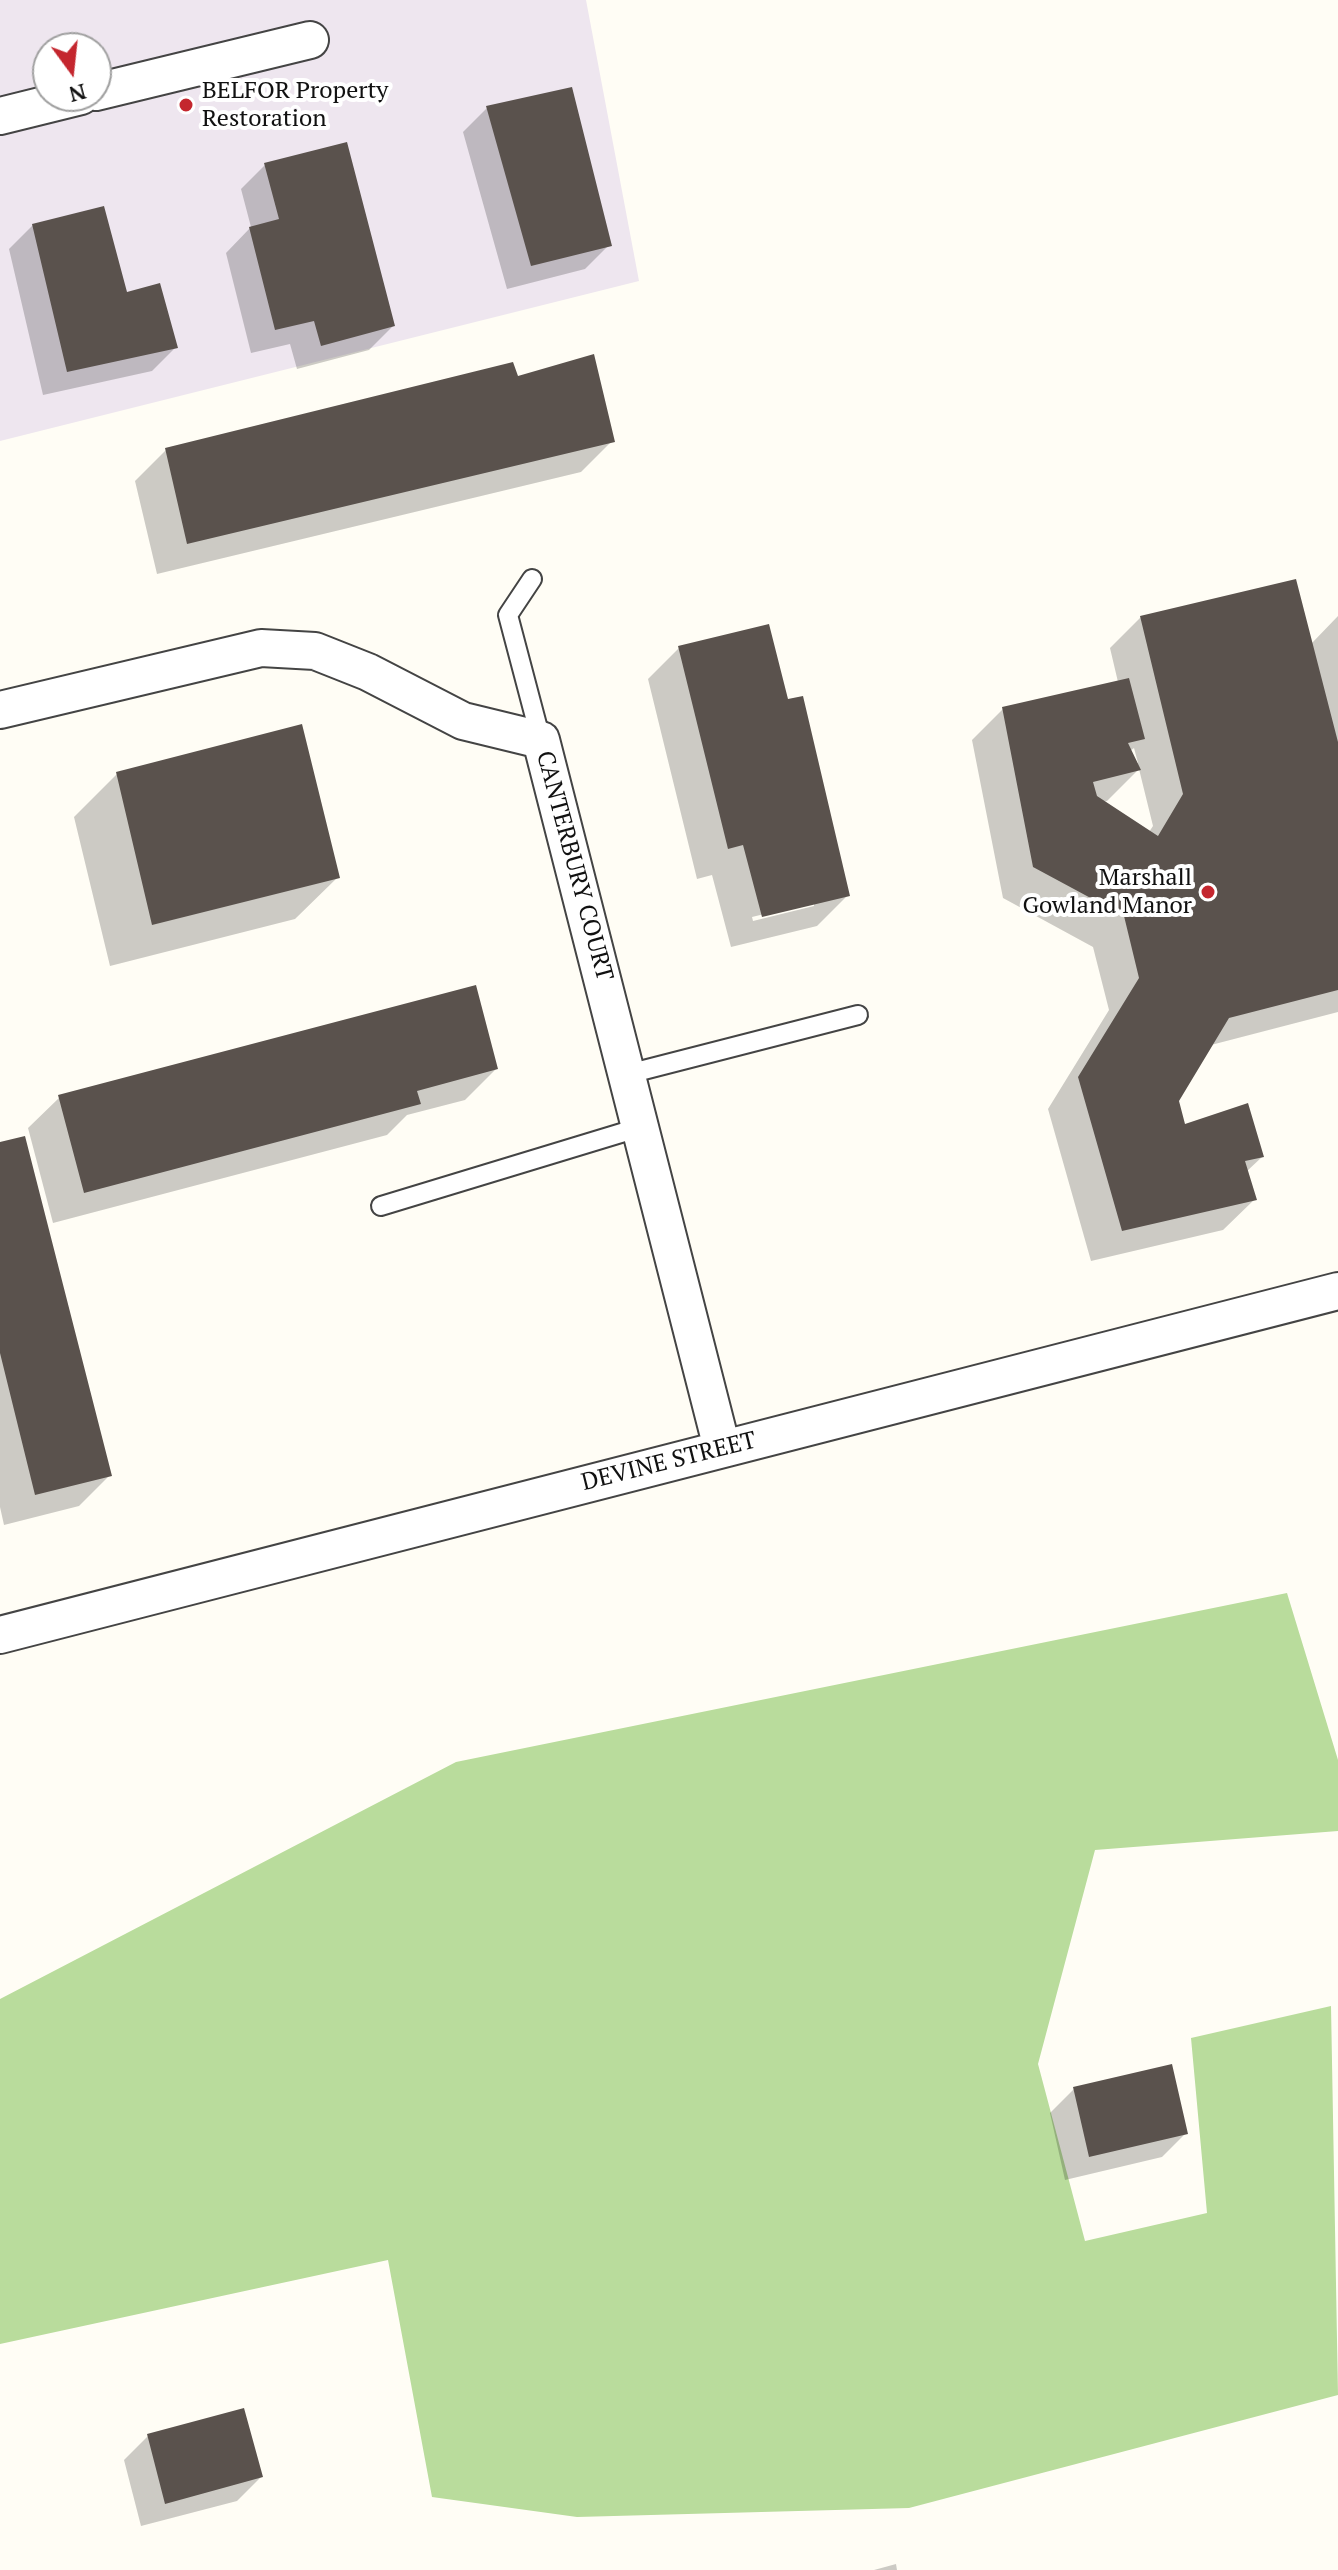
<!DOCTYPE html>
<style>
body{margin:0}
#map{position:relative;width:1338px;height:2570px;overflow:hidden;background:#fffdf5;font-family:"PT Serif",serif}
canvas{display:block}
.north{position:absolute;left:32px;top:32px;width:80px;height:80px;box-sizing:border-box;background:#fff;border:2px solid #a0a0a0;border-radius:50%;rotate:165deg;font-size:22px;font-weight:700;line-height:32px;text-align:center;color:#111}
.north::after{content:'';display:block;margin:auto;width:28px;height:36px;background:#c4262e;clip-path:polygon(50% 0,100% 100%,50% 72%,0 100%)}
</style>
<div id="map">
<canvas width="1338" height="2570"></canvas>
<div class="north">N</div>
</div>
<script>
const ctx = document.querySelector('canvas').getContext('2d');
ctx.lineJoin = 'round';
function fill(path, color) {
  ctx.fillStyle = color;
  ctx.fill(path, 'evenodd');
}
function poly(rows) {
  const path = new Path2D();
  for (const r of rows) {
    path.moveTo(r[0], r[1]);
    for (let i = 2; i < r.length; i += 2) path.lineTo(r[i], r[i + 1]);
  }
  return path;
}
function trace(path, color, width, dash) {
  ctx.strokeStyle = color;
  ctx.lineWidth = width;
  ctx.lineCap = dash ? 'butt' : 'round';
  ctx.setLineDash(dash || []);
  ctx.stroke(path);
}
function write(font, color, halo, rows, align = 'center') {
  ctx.font = font + ' "PT Serif",serif';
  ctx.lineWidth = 8;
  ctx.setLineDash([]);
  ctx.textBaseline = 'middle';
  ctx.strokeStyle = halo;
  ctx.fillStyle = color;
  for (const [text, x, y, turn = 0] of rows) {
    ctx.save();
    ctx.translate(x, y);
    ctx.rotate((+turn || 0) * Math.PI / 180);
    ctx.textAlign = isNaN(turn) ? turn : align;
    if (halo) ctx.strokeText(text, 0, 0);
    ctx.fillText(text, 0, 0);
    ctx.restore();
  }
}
const industrial = poly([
 [0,0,586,0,639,281,0,441],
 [48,48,96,48,96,96,48,96]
]);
const forest = poly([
 [1287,1593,1338,1760,1338,1831,1095,1850,1038,2064,1085,2241,1207,2213,1191,2038,1331,2006,1338,2395,909,2508,577,2517,432,2497,388,2260,0,2344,0,1999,456,1762]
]);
const shadow = poly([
 [487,108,609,245,585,269,507,289,463,132],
 [265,165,393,326,369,350,297,369,290,344,251,353,226,253,251,227,241,189],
 [33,225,126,294,176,347,152,371,43,395,9,249],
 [517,379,612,441,581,472,157,574,135,481,166,450],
 [1338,616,1338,1012,1211,1045,1177,1101,1183,1127,1262,1157,1246,1172,1255,1199,1223,1230,1091,1261,1048,1109,1109,1010,1093,947,1003,898,972,740,1003,709,1118,682,1110,648,1141,617,1311,644],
 [1134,748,1138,763,1136,764,1130,751],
 [1139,769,1153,826,1149,832,1103,802,1107,801],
 [679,648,786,701,848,895,817,926,731,947,712,875,697,879,648,679],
 [814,902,814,906,753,921,752,917],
 [117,774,338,877,295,919,110,966,74,817],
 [496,1069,465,1100,407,1115,387,1135,53,1223,28,1128,60,1097],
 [0,1144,110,1475,79,1506,4,1525,0,1507],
 [1074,2089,1186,2133,1162,2157,1065,2180,1050,2113],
 [148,2436,261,2477,237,2501,141,2526,124,2460],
 [896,2564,897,2570,874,2570]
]);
const building = poly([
 [572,87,612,246,531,266,486,106],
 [347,142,395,326,321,346,314,321,275,330,249,227,279,219,264,163],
 [104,206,127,292,160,283,178,348,67,372,32,224],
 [594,354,615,442,187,544,165,448,513,362,518,376],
 [1296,579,1338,742,1338,990,1229,1018,1179,1101,1185,1124,1248,1103,1264,1157,1245,1161,1257,1200,1122,1231,1078,1077,1139,978,1124,916,1033,867,1002,707,1129,678,1145,739,1128,743,1141,770,1093,782,1097,796,1158,836,1183,794,1140,616],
 [769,624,788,699,803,696,850,896,762,917,743,845,728,849,678,646],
 [302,724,340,878,152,925,116,772],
 [476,985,498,1069,417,1091,421,1104,84,1193,58,1095],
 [25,1136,112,1476,35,1495,0,1353,0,1142],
 [1172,2064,1188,2134,1089,2157,1073,2087],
 [244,2408,263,2477,165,2504,147,2434]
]);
const service = poly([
 [532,579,508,615,541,740],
 [628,1074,858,1015],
 [381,1206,641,1127]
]);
const minor = poly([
 [96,92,310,40],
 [0,116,81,96],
 [0,710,261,648,315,651,368,672,463,721,541,740,722,1448],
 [0,1635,1338,1291]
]);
const markers = [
 [186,105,8,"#c4262e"],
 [1208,892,8,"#c4262e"]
];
const poiNames = [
 ["BELFOR Property",202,91],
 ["Restoration",202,119],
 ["Marshall",1192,878,"right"],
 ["Gowland Manor",1192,906,"right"]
];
const streetNames = [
 ["CANTERBURY COURT",574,866,75],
 ["DEVINE STREET",669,1462,-14]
];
fill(industrial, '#eee6ef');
fill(forest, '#b9dc9c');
fill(shadow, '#0003');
fill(building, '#5a524d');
trace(service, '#444', 22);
trace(minor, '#444', 40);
trace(service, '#fff', 18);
trace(minor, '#fff', 36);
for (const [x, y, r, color] of markers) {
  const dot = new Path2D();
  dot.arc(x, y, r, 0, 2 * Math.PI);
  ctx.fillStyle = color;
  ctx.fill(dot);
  trace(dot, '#fff', 3);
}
write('24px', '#111', '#fff', poiNames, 'left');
write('24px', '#111', '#fff', streetNames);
</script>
